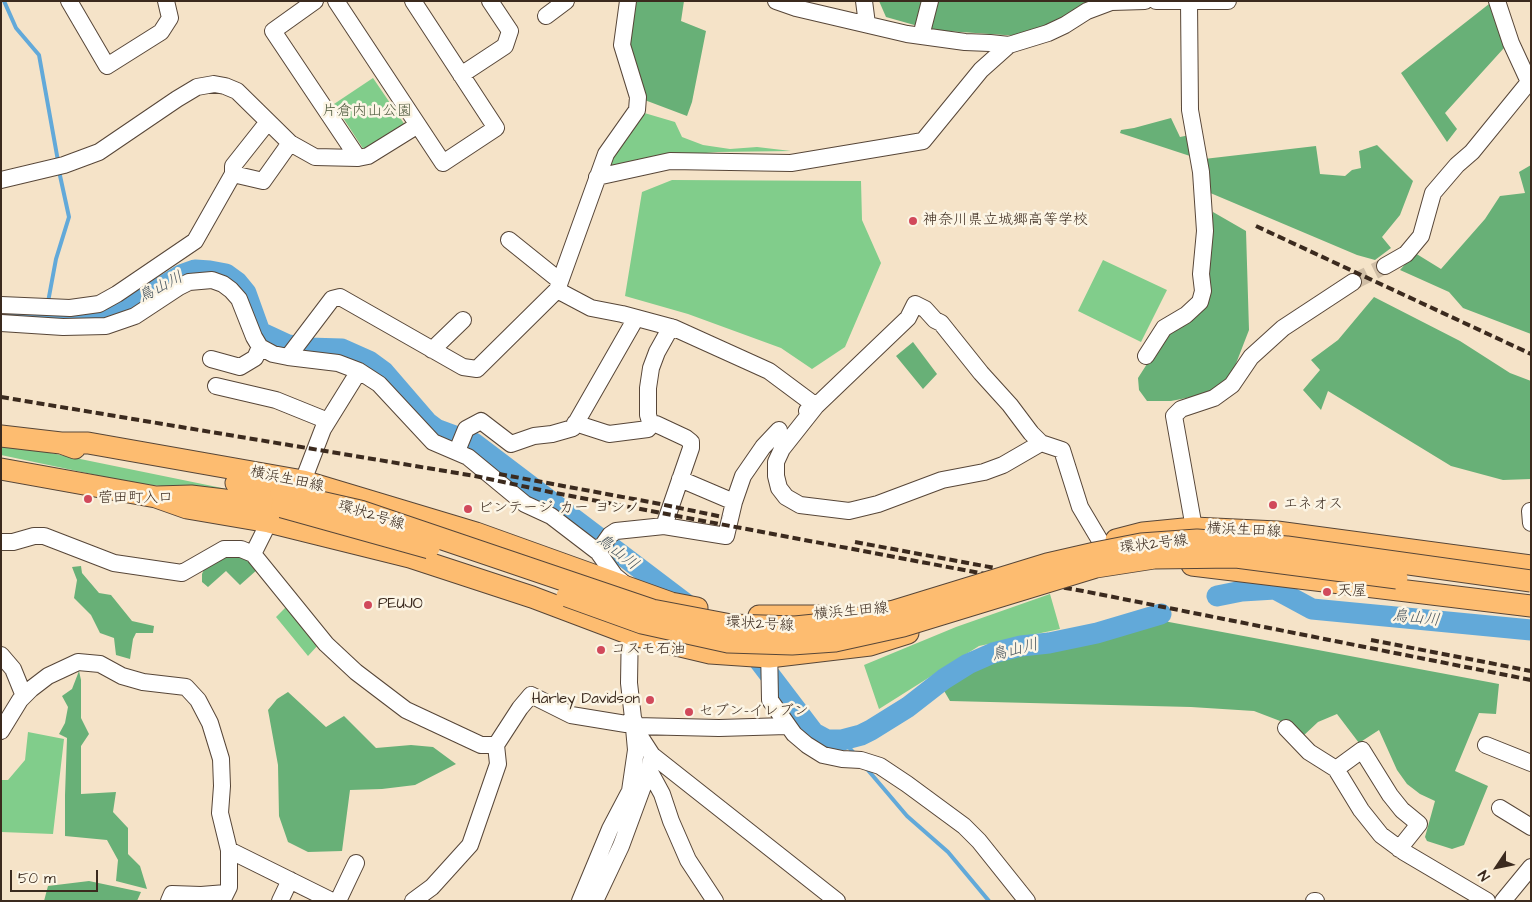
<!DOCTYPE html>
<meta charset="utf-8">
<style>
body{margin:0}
#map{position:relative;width:1532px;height:902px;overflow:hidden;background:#f5e3c8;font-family:"Architects Daughter",sans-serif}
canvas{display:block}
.frame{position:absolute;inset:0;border:2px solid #3b2a1e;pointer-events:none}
.north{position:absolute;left:1472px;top:842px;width:50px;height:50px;-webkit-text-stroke:4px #fcf5e5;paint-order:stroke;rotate:236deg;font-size:14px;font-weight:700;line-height:20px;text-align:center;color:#3b2a1e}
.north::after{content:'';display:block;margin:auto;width:18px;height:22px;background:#3b2a1e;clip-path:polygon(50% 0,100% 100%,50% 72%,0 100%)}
.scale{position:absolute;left:10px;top:870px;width:88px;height:22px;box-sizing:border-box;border:2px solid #3b2a1e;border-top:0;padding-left:6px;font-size:15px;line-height:18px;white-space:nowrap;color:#3b2a1e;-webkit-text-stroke:4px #fcf5e5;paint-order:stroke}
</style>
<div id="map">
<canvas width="1532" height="902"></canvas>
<div class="frame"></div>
<div class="north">N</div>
<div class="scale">50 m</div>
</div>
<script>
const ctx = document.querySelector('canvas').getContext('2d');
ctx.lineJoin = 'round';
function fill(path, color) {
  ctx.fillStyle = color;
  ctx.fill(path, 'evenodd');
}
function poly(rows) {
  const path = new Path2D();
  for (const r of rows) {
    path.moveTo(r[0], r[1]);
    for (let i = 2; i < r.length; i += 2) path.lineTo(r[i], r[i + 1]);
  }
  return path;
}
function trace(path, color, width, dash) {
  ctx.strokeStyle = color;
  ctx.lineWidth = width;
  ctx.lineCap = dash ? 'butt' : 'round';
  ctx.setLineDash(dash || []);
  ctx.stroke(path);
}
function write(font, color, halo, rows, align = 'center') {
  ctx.font = font + ' "Architects Daughter","Klee One",sans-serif';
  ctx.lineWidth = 5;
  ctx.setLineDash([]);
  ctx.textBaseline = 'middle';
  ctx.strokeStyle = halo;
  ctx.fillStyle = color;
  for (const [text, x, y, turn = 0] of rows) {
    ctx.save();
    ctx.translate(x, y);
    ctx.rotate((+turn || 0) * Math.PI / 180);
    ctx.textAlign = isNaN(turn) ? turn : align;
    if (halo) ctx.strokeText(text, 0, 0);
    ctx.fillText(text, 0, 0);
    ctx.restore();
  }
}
const green = poly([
 [373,78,405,125,364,150,334,104],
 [641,112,675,122,682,137,703,145,730,149,757,147,791,151,718,152,670,156,606,167],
 [672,180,861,181,862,220,881,263,845,347,812,369,781,348,688,314,625,296,642,192],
 [1103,260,1167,290,1141,342,1078,311],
 [2,443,222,488,252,496,134,483,1,455],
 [1050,594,1060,629,979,646,879,709,864,665,956,627],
 [287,606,319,644,308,656,276,617],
 [28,732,64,739,53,834,1,832,1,780,8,780,25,760]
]);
const forest = poly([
 [632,1,684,1,681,21,706,31,692,102,687,116,642,99,626,45],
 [879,1,1095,1,1046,26,1019,36,932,30,886,17],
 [1489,4,1504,48,1445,113,1457,129,1447,142,1401,73],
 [1171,118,1180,137,1190,135,1190,156,1120,133,1121,130,1134,128],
 [1377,145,1413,181,1400,215,1382,237,1391,248,1375,260,1357,255,1208,192,1204,159,1316,146,1320,174,1345,176,1352,170,1361,168,1359,151],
 [1531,165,1531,334,1463,308,1449,292,1400,270,1415,253,1441,269,1485,219,1500,196,1525,193,1519,172],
 [1213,212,1246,231,1249,330,1230,379,1212,393,1171,401,1147,401,1139,390,1138,378,1168,331,1208,299],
 [1374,297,1460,341,1510,373,1531,381,1531,479,1503,480,1451,466,1328,391,1321,410,1303,390,1320,370,1311,360,1338,340],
 [913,342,937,374,923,389,896,356],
 [228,553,241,553,258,569,240,585,226,571,208,587,202,582,202,574,206,565],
 [81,566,82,573,99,593,111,595,132,621,154,626,153,633,136,633,133,639,130,659,116,655,114,638,100,633,91,615,74,598,77,580,72,567],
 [1153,619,1499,684,1496,714,1479,713,1455,771,1488,786,1464,845,1452,849,1427,841,1425,837,1435,801,1420,794,1407,784,1397,770,1379,730,1359,743,1337,714,1318,722,1302,737,1288,724,1254,711,1191,707,950,701,943,689,982,664,1024,649,1073,644],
 [79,671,81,680,81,718,89,734,81,746,81,794,116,792,113,812,128,828,128,854,140,866,147,889,116,881,118,860,107,840,65,836,65,795,67,738,59,734,65,723,68,707,62,696,72,689],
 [288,692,326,727,344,716,376,748,411,745,433,747,456,764,415,785,382,789,350,790,342,851,308,852,288,842,279,816,278,765,268,710,277,699],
 [89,881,141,892,137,901,44,901,48,886]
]);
const stream = poly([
 [4,1,16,28,39,55,58,161],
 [48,302,56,259,69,217,59,171],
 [842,740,855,754],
 [867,769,907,816,948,852,989,901]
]);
const river = poly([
 [9,313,29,313,56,317,104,317,135,304,181,275,195,270,210,271,226,274,237,282,246,293,260,332,288,345,308,348,342,349,369,361,384,372,428,423,436,429,474,443,693,609],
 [1217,596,1242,591,1275,589,1312,609,1531,630],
 [760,662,814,733,827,740,842,740,861,735,871,730,908,707,944,679,968,664,993,653,1021,646,1049,643,1097,633,1161,614]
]);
const minorTunnel = poly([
 [1353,282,1385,266]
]);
const minor = poly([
 [69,1,107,66,161,32,170,18,166,1],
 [315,1,273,31,358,158],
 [336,1,443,163,496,128,413,1],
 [776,1,796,8,907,34,965,42,990,43,1009,45,1048,33,1065,25,1087,11,1111,2,1145,1],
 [864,1,867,24],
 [1156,1,1228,1],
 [546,16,566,1],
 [921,36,930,1],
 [461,75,505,46,510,31,490,1],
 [233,174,263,181,290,143],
 [597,177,670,161,791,163,923,141,981,70,1009,45],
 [1,180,64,165,99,152,177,99,197,87,214,84,225,86,237,91,290,143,315,157,358,158,368,156,418,125],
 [509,240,560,281],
 [1385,266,1406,254,1421,236,1433,193,1457,165,1472,152,1529,82,1511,43,1497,1],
 [557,290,591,308,622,314,674,328,769,371,816,406,782,449,776,462,776,476,779,488,786,497,800,505,849,511,878,504,942,480,984,472,1003,465,1041,443,1062,450,1080,507,1102,544],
 [1,305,70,308,99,304,117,294,195,241,233,174,233,166,267,123],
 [1,323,63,327,106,326,135,316,179,287,189,282,212,280,223,284,231,290,239,299,254,337,260,347,273,354,288,357,332,299,340,297,463,367,477,369,557,290,606,154,637,110,638,97,622,45,628,1],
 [432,350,463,320],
 [1146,356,1164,328,1186,315,1200,302,1203,291,1201,274,1205,231,1201,172,1190,110,1189,2],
 [288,357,338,363,359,371,379,384,433,442,468,457,525,504,551,516,598,552,615,576,627,586],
 [211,359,240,367,255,358,260,347],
 [216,386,276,400,328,421],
 [807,411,816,406,908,318,915,304,925,309,935,320,941,323,981,373,1010,405,1031,433,1041,443],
 [575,423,609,434,648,429,651,425,648,415,648,388,651,368,657,352,671,327],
 [651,425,656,424,686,438,691,442,691,448,664,526,726,536,734,502,743,476,763,447,779,430],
 [457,451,466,429,481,421,511,444,534,436,552,434,573,428,636,318],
 [680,479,734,502],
 [303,481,323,429,359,371],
 [1530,511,1531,523],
 [269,522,253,554,326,644,356,672,406,710,481,745,496,745,520,708,531,695,571,715,626,724,633,718],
 [1194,528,1174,416,1181,409,1214,398,1232,385,1251,357,1283,328,1353,282],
 [1,542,13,542,34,536,44,536,114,563,182,573,224,549,241,549,253,554],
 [598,552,610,535,616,531,664,526],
 [630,623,629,683,633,718,641,738,652,755,837,901],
 [769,646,770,700,794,734,807,745,823,755,842,759,861,760,880,766,907,784,964,826,979,841,1027,901],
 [1,655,13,669,24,696],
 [636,726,719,728,787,726],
 [1286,728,1309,752,1336,769,1361,810,1381,835,1404,852,1487,901],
 [1,731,20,700,31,689,48,676,78,662,100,664,122,676,143,682,186,687,198,700,210,723,221,759,222,786,220,813,229,850,229,887,222,901],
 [1486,745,1531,763],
 [652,755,649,770,662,794,671,821,688,860,715,901],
 [1336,769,1362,750,1390,795,1402,810,1419,824,1399,849],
 [1500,808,1531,827],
 [229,850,332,901],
 [169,901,172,894,201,895,226,893],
 [280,901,290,880],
 [338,901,356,863],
 [413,901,432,887,470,845,498,764,496,745],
 [580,901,610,829,630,791,636,750,634,728],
 [595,901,621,846,649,770],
 [1314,901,1316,901],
 [1503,901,1531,867]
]);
const major = poly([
 [1,436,61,443,75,448],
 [61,443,88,443,303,481,476,533,671,603,697,608],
 [1,469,156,497,191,496,282,507],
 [236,483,281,493],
 [156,497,187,508,269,522,410,557,532,597,630,634,710,653,769,657,870,645,908,633],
 [1116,540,1143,533,1194,528,1277,532,1531,566],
 [1192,565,1531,606],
 [759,616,824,616]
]);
const rail = poly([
 [1256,226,1531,354],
 [1,397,475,476,550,492,985,574,1083,591,1531,680],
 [499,474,655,503,723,517],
 [855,542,995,568],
 [1371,640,1531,671]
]);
const majorBridge = poly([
 [281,493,360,511,652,610,731,625,795,627,835,623,894,611,1047,564,1095,553,1141,544,1197,540,1287,547,1531,581],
 [282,507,429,548],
 [567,596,642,623,728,642,792,644,835,641,903,626,1096,567,1154,558,1236,557,1397,578]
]);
const markers = [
 [913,221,5,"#d1495b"],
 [88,499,5,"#d1495b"],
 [1273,505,5,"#d1495b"],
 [468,509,5,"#d1495b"],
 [1327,592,5,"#d1495b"],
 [368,605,5,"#d1495b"],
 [601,650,5,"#d1495b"],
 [650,700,5,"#d1495b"],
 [689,712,5,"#d1495b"]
];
const parkNames = [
 ["片倉内山公園",367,112]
];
const poiNames = [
 ["神奈川県立城郷高等学校",923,221],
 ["菅田町入口",98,499],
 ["エネオス",1283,505],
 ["ビンテージ カー ヨシノ",478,509],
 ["天屋",1337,592],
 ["PEUJO",378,605],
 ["コスモ石油",611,650],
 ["Harley Davidson",640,700,"right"],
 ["セブン-イレブン",699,712]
];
const streetNames = [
 ["横浜生田線",287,480,12],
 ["環状2号線",371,516,17],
 ["横浜生田線",1244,531,3],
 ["環状2号線",1154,545,-7],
 ["横浜生田線",851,612,-5],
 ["環状2号線",760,625,3]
];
const waterNames = [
 ["鳥山川",161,288,-27],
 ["鳥山川",617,553,38],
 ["鳥山川",1416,619,6],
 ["鳥山川",1015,651,-14]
];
fill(green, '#81cd8b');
fill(forest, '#68b077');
trace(stream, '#62a9d9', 4);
trace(river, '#62a9d9', 21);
trace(minorTunnel, '#d0bea6', 16, [16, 8]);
trace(minor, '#574638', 18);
trace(major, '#574638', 23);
trace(minor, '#fff', 16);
trace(major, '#fdbc70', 21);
trace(rail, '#3b2a1e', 4, [8, 4]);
trace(majorBridge, '#574638', 23, []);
trace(majorBridge, '#fdbc70', 21);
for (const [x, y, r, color] of markers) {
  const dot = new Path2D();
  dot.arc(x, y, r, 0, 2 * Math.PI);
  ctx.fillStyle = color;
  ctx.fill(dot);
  trace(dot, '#fcf5e5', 2);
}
write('15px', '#505b3f', '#fcf5e5', parkNames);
write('15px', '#3b2a1e', '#fcf5e5', poiNames, 'left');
write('15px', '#3b2a1e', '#fcf5e5', streetNames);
write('italic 16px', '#49565f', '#fcf5e5', waterNames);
</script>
